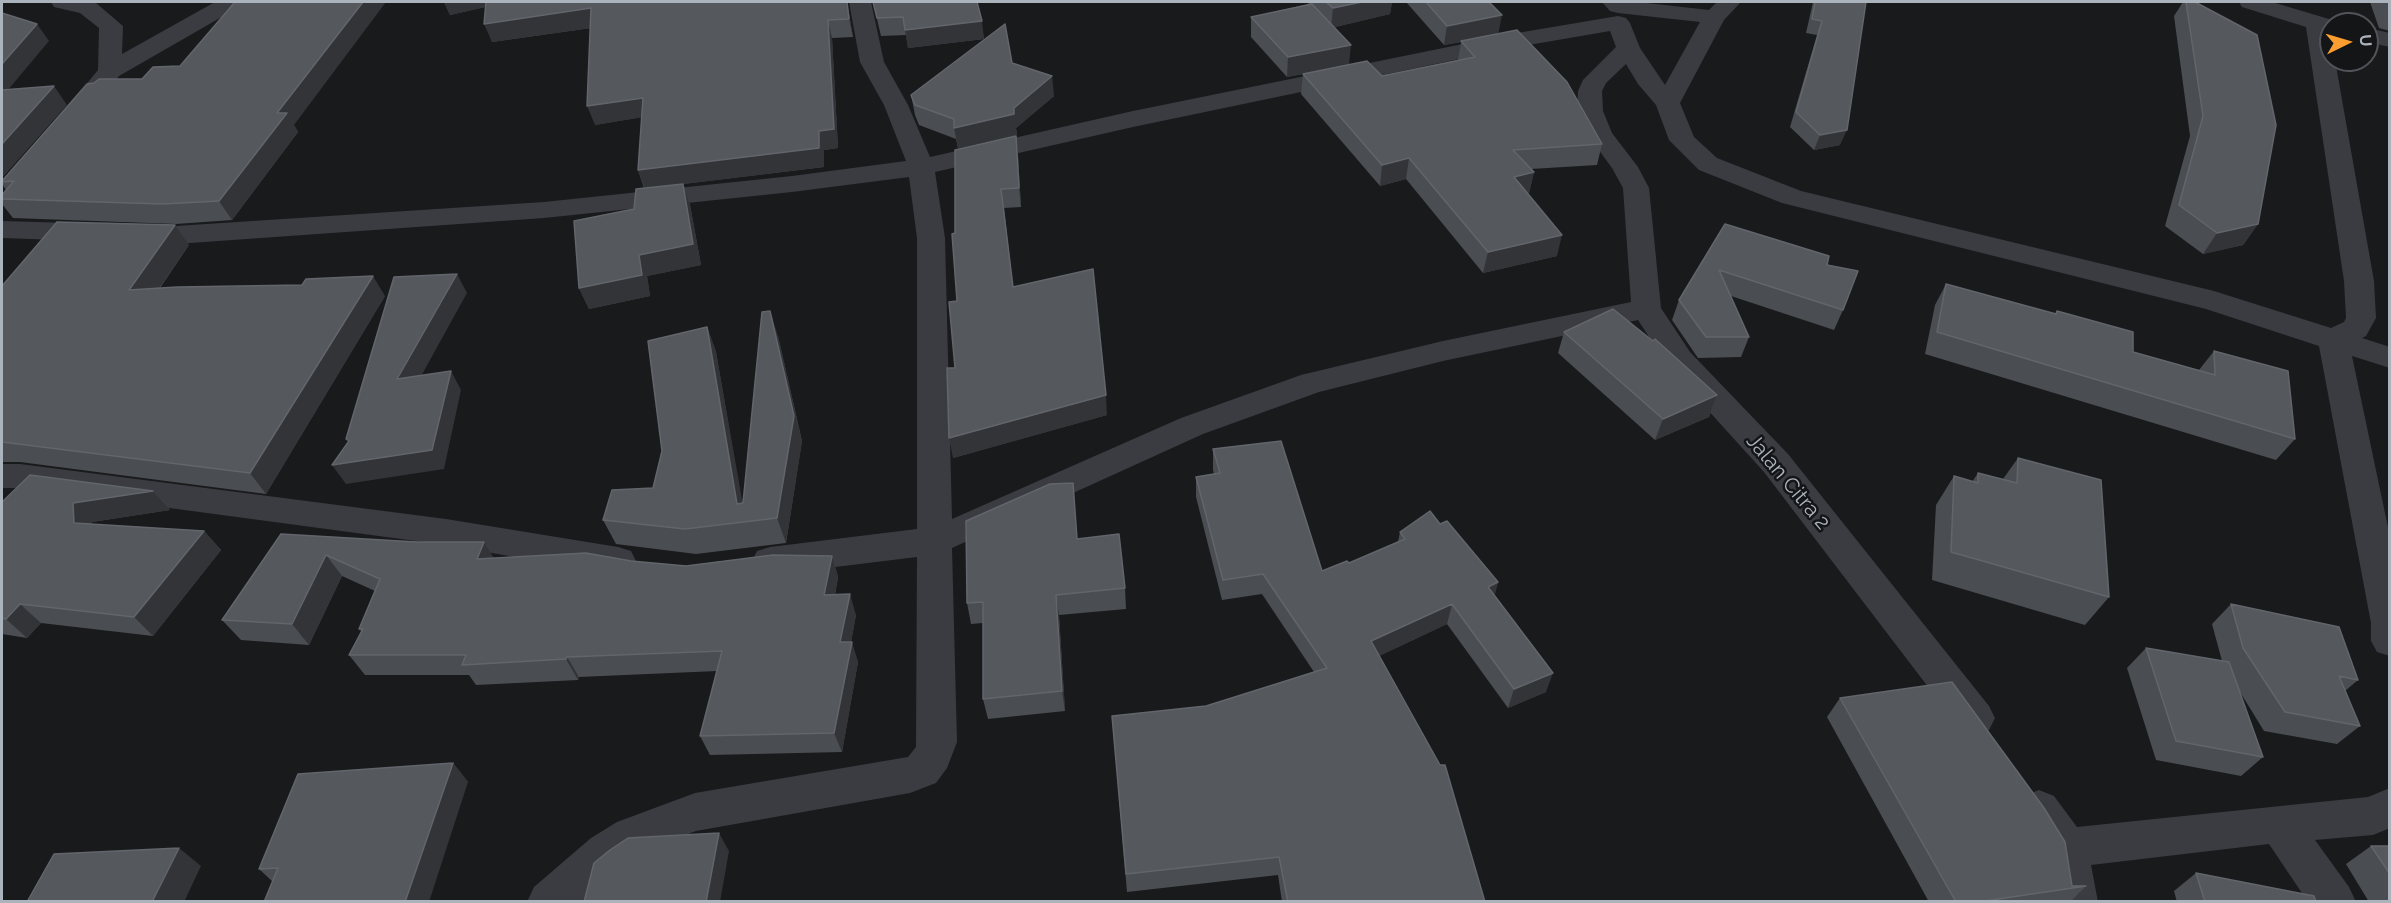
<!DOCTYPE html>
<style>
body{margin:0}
#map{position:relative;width:2391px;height:903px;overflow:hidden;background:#191a1c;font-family:Raleway,sans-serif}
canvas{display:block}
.frame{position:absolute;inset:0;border:3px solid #abb3bc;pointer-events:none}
.north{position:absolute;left:2319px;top:12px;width:60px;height:60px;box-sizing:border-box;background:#141517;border:2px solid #505459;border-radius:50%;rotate:85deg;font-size:16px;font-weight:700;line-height:24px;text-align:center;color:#abb3bc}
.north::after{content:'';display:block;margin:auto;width:21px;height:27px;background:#fc9d31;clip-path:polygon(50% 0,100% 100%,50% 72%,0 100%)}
</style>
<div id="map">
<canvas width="2391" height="903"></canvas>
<div class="frame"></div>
<div class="north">U</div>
</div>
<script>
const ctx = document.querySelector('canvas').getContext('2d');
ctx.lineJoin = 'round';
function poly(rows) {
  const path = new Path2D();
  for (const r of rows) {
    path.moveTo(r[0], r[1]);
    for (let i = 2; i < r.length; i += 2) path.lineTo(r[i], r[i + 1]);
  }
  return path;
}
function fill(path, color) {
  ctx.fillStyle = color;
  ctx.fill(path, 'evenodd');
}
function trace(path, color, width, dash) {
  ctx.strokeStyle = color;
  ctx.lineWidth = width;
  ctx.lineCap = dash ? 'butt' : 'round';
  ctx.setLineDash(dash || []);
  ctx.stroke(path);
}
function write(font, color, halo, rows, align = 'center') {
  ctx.font = font + ' Raleway,sans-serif';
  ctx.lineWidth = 5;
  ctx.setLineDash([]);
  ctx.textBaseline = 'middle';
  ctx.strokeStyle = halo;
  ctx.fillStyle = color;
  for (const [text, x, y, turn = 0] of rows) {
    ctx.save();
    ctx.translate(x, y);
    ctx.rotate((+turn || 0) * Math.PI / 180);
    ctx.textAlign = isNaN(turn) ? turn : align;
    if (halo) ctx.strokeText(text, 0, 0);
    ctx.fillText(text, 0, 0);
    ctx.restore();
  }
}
const minor = poly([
 [51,2,96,3,123,26,122,54,215,2,242,2,239,7,119,76,84,119,75,122,66,119,62,114,98,70,99,28,80,13,54,7,51,2],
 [849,2,871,2,884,62,908,105,930,157,1133,111,1517,33,1618,16,1626,18,1630,23,1640,48,1665,85,1700,22,1618,13,1610,11,1602,2,1638,2,1709,10,1717,2,1741,2,1724,20,1680,103,1694,137,1717,158,1801,191,2214,291,2331,328,2344,322,2346,318,2344,281,2306,27,2242,7,2239,2,2272,2,2339,22,2340,24,2331,24,2331,60,2335,60,2374,281,2376,318,2366,336,2362,338,2390,347,2390,368,2352,356,2390,537,2390,656,2377,652,2371,641,2371,623,2319,346,2206,309,1782,203,1699,170,1669,140,1656,105,1638,84,1626,64,1606,83,1602,91,1603,111,1612,133,1638,167,1649,188,1661,308,1690,352,1788,454,1989,706,1995,718,1989,730,1975,735,1961,730,1764,472,1668,366,1638,320,1443,361,1319,392,1203,434,952,548,957,742,947,768,936,783,910,793,696,831,647,850,621,866,581,902,527,902,534,887,591,838,617,822,695,793,908,757,916,747,917,557,770,575,757,571,752,561,757,551,770,547,917,529,917,238,909,177,792,192,544,218,176,244,2,238,2,221,176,226,544,202,792,176,906,161,884,105,860,62,849,2],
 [1610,31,1616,47,1583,80,1578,91,1577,111,1587,134,1612,168,1623,188,1631,302,1443,341,1301,375,1181,418,952,519,945,238,935,172,1133,127,1517,47,1610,31],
 [2367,28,2390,33,2390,47,2367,42,2367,28],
 [2,464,20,464,446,519,618,547,631,551,636,561,631,571,618,575,446,545,20,488,2,488,2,464],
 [2390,788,2390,828,2373,835,2315,840,2349,887,2356,902,2308,902,2269,844,2091,865,2098,902,2054,902,2047,855,2024,822,2018,809,2024,796,2039,790,2054,796,2077,827,2368,797,2390,788]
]);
const wall = poly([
 [444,2,847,2,853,37,832,38,838,148,824,150,824,167,683,184,690,205,701,265,647,276,650,296,589,309,579,288,634,209,644,188,638,170,642,117,595,125,591,28,492,42,485,7,450,15],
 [873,2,977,2,984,39,908,48,906,35,881,36],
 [1306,2,1392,2,1390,14,1335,27,1349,64,1382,76,1458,60,1461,42,1444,45,1406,2,1489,2,1498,34,1602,144,1597,165,1531,169,1534,172,1529,193,1528,193,1557,256,1483,273,1406,179,1380,186,1301,94,1303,74,1287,77,1251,37,1251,17,1309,4],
 [1813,2,1866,2,1840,145,1814,150,1790,127,1817,35,1806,33],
 [2183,2,2186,2,2258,224,2243,245,2203,254,2165,226,2190,136,2174,16],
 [2370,2,2390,2,2390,31,2379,28],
 [1012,63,1054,96,1016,128,1017,135,958,148,956,139,919,125,915,115,911,95],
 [294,125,298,132,232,220,176,224,13,218,2,204,2,199,6,190,2,184,2,181],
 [1016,136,1018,155,1021,207,1004,208,1013,287,1107,415,953,458,957,301,955,233],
 [1725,224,1827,265,1843,310,1834,330,1731,296,1749,337,1741,357,1698,358,1672,320,1679,300],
 [189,245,160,288,385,296,266,494,20,462,2,462,2,286],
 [1946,284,2055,314,2057,311,2133,352,2199,370,2214,351,2295,439,2276,460,1925,354,1935,305],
 [707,327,716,352,742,503,778,336,802,441,786,543,696,554,616,544,603,520,653,488],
 [1564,332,1717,395,1709,417,1655,440,1558,353],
 [1213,449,1322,571,1349,563,1398,542,1400,532,1440,524,1498,582,1494,596,1546,692,1508,708,1447,624,1379,656,1485,902,1282,902,1278,875,1127,892,1112,716,1206,706,1314,672,1262,594,1222,600,1196,497,1196,477,1214,474,1213,470],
 [2018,458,2109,597,2085,625,1932,580,1936,505,1954,476,1972,482,1978,473,2003,479],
 [153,491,170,510,92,522,92,524,204,531,221,550,153,636,41,623,27,638,2,634,2,502],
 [281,534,494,558,631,561,686,566,832,556,838,577,835,595,856,615,851,642,858,662,842,752,710,755,700,736,717,671,579,677,578,680,476,685,469,675,365,675,349,655,361,631,359,629,375,591,342,576,309,645,241,640,222,620],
 [1078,539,1125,588,1126,609,1059,615,1065,711,988,719,983,699,983,623,971,624,967,603],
 [2231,604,2358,680,2345,691,2360,726,2337,744,2264,731,2240,692,2263,757,2241,776,2156,760,2127,668,2146,648,2222,661,2212,624],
 [1840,698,2072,886,2086,886,2070,902,1929,902,1827,717],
 [453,763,468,782,273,882,259,869],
 [2371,846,2390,846,2390,902,2369,902,2346,864],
 [2196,873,2316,902,2177,902,2174,891]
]);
const shadedWall = poly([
 [363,2,386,2,294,125,298,132,232,220,219,201,277,113],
 [444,2,493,2,494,5,450,15],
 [847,2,853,37,849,19],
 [1362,2,1392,2,1390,14,1331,28,1333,8],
 [591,8,598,27,492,42,484,24],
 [1502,15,1498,35,1444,45,1447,26],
 [828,20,832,38,838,148,824,150,824,167,683,184,690,205,701,265,647,276,650,296,589,309,579,288,639,255,645,189,638,170,819,131],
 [982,21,984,39,908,48,905,30],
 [37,24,49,41,2,97,2,64],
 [1351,45,1349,65,1287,77,1288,57],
 [1052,76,1054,96,1016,128,1017,135,958,148,954,128,1014,108],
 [54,86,67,105,2,178,2,144],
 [643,98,650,116,595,125,587,106],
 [1847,130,1840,145,1814,150,1820,135],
 [1016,136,1018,155,1021,207,1019,188],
 [1409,158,1406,179,1380,186,1382,165],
 [1534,172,1529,193,1510,198,1514,177],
 [2258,224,2243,245,2203,254,2217,233],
 [175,225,189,245,144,310,129,290],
 [1562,235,1557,256,1483,273,1488,252],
 [457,274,467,293,409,398,397,379],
 [373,276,385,296,266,494,250,473],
 [770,311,778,336,802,441,786,543,777,518],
 [707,327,716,352,746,522,737,504],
 [451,371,461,390,444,469,346,484,332,465],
 [1106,395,1107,415,953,458,949,438],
 [1717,395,1709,417,1655,440,1663,419],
 [153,491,170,510,92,522,93,543,74,523,73,503],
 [204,531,221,550,153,636,134,617],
 [484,542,497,563,477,559],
 [326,555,342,576,309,645,292,624],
 [832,556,838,577,831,615,824,595],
 [1498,582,1493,603,1488,587],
 [850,594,856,615,847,662,840,642],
 [1056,595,1059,615,1065,711,1062,691],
 [20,604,41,623,27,638,6,619],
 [1452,604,1447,624,1368,661,1371,641],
 [852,642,858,662,842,752,834,733],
 [567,657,579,677,578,680,566,659],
 [1553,673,1546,692,1508,708,1514,689],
 [453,763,468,782,429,902,405,902],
 [719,833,729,851,720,902,706,902],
 [179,848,201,866,184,902,152,902]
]);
const building = poly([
 [235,2,363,2,277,113,287,113,219,201,163,204,2,199,2,195,14,181,2,182,2,181,87,84,94,83,99,79,142,79,153,67,180,66,235,2],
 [486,2,847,2,849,19,828,20,834,129,819,131,819,148,638,170,643,98,587,106,591,8,484,24,486,2],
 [873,2,977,2,982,21,905,30,903,17,877,18,873,2],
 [1326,2,1362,2,1333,8,1326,2],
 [1426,2,1489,2,1502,15,1447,26,1426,2],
 [1815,2,1866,2,1847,130,1820,135,1796,112,1822,21,1812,19,1815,2],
 [2186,2,2195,2,2257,35,2276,125,2258,224,2217,233,2179,205,2203,116,2186,2],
 [1312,4,1351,45,1288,57,1251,17,1312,4],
 [2,13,37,24,2,64,2,13],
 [1005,24,1012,63,1052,76,1014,108,1014,114,954,128,954,119,915,105,911,95,1005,24],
 [1517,30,1567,82,1602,144,1513,150,1534,172,1514,177,1562,235,1488,252,1409,158,1382,165,1303,74,1367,61,1382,76,1475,57,1461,41,1517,30],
 [54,86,2,144,2,90,54,86],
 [1016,136,1019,188,1001,189,1013,287,1093,269,1106,395,949,438,947,368,955,368,949,302,957,301,952,234,955,233,955,150,1016,136],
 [683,184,693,244,639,255,642,275,579,288,574,221,634,209,636,189,683,184],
 [57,222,175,225,129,290,177,287,302,285,306,279,373,276,250,473,2,442,2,286,57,222],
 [1725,224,1829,256,1827,265,1858,271,1843,310,1719,270,1749,337,1706,337,1679,300,1725,224],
 [457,274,397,379,451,371,432,450,332,465,349,441,346,439,394,277,457,274],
 [1946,284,2056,314,2057,311,2133,332,2133,352,2215,375,2214,351,2288,371,2295,439,1937,332,1946,284],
 [1613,309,1653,341,1655,339,1717,395,1663,419,1564,332,1613,309],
 [770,311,794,416,777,518,685,529,603,520,612,490,653,488,662,451,648,341,707,327,737,504,743,503,762,312,770,311],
 [1281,441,1322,571,1347,561,1349,563,1405,539,1400,532,1430,511,1440,524,1447,521,1498,582,1488,587,1553,673,1514,689,1452,604,1371,641,1440,765,1445,765,1485,902,1288,902,1279,857,1126,874,1112,716,1206,706,1327,668,1263,574,1223,580,1196,477,1220,473,1213,449,1281,441],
 [2018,458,2101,480,2109,597,1951,552,1954,476,1978,483,1978,473,2017,483,2018,458],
 [30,475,153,491,73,503,74,523,204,531,134,617,20,604,6,619,2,618,2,502,30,475],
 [1073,483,1077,539,1119,534,1125,588,1056,595,1062,691,983,699,983,602,967,603,966,521,1050,484,1073,483],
 [281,534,417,542,484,542,477,559,586,553,631,561,686,566,773,555,832,556,824,595,850,594,840,642,852,642,834,733,700,736,722,651,567,657,566,659,462,665,466,655,349,655,363,629,359,629,380,579,326,555,292,624,222,620,281,534],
 [2231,604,2339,627,2358,680,2339,676,2360,726,2285,712,2243,648,2231,604],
 [2146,648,2229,662,2263,757,2176,741,2146,648],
 [1952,682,2044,808,2065,842,2072,886,2086,886,1978,902,1956,902,1840,698,1952,682],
 [453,763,405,902,264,902,278,868,259,869,298,774,453,763],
 [719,833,706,902,584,902,594,863,610,850,628,838,719,833],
 [2371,846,2390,846,2390,874,2371,846],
 [179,848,152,902,27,902,54,854,179,848],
 [2196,873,2314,896,2316,902,2205,902,2196,873]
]);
const streetNames = [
 ["Jalan Citra 2",1788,482,50]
];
fill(minor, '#3a3c41');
fill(wall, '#4a4d51');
fill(shadedWall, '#323437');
fill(building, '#55585d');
trace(building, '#62666c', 1.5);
write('21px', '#abb3bc', '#141517', streetNames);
</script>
